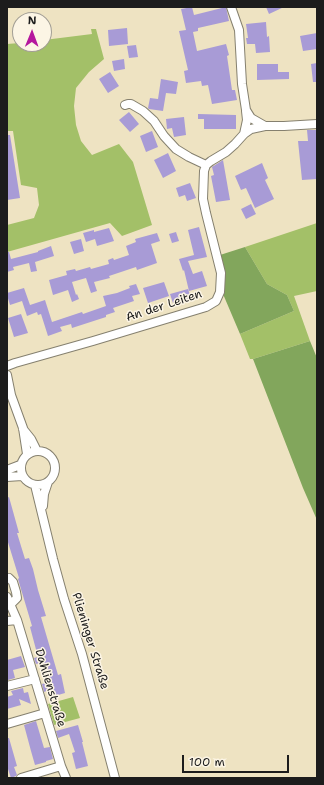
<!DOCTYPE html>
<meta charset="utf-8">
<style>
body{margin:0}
#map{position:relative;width:324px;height:785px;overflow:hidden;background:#eee3c2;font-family:"Shantell Sans",sans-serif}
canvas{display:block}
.frame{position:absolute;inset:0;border:8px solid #1c1c1c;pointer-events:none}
.north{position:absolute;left:12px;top:12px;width:40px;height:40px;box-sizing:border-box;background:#fcf5e5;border:1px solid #a29e95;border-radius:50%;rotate:1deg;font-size:11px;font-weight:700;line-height:16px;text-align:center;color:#1c1c1c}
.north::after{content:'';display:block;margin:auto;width:14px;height:18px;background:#b5179e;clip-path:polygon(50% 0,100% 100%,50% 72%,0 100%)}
.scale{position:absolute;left:182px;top:755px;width:107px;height:18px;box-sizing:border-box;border:2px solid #1c1c1c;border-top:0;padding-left:5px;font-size:12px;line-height:14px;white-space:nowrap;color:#1c1c1c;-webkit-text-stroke:3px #fcf5e5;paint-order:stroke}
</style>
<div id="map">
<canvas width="324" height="785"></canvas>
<div class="frame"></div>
<div class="north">N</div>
<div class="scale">100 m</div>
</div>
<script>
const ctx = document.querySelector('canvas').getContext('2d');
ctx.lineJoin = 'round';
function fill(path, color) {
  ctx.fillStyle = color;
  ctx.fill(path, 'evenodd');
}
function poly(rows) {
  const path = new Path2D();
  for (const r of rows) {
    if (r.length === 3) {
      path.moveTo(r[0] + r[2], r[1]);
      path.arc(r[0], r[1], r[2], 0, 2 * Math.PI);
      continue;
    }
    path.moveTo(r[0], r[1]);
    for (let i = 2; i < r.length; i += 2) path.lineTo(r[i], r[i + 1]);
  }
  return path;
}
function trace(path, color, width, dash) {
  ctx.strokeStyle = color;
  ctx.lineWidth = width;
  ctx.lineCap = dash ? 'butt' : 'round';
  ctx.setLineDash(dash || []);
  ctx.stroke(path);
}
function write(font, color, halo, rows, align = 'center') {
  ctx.font = font + ' "Shantell Sans",sans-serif';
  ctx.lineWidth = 3;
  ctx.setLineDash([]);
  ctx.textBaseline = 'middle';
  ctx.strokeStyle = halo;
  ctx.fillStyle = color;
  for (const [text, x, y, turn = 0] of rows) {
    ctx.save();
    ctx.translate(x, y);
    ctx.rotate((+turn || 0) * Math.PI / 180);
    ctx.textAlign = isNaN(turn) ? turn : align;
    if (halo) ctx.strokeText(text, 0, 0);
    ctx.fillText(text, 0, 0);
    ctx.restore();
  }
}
const green = poly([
 [91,29,96,29,104,59,89,72,76,88,74,106,76,125,81,141,92,155,119,144,133,162,152,225,122,236,110,223,7,252,7,225,34,218,39,205,37,188,21,185,13,131,7,131,7,44,20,43,20,44,44,44,44,40,92,34],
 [317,223,317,291,294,296,310,341,253,359,250,359,240,334,294,311,287,295,267,284,245,247],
 [73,697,80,718,54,725,48,704]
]);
const forest = poly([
 [245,247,267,284,287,295,294,311,240,334,223,294,224,290,225,273,220,255],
 [310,341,317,358,317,520,303,488,253,359]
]);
const building = poly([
 [192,7,194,15,226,7,229,21,198,28,198,31,193,32,197,51,226,44,229,55,227,56,232,90,235,90,237,100,212,104,208,85,202,86,201,81,186,83,184,71,188,70,179,31,186,30,181,9],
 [266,7,284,7,269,14],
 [266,22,267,37,269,36,270,52,256,53,255,44,247,44,246,38,248,38,246,24],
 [127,28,128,44,109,46,108,30],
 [317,33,317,49,303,51,300,36],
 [136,45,138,57,129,58,127,46],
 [124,59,125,69,114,71,112,61],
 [317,63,317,82,313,82,311,64],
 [257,64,278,64,278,72,289,72,289,79,257,80],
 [110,72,119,86,108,93,99,79],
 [161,79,178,82,176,94,166,93,163,111,149,109,148,108,150,98,158,99],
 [129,112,139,124,130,132,119,120],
 [198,114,236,115,236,129,204,129,204,119,198,119],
 [184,117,186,135,174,137,172,128,167,129,166,119],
 [307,130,317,130,317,179,302,180,298,141,308,141],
 [152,131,158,147,146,152,140,136],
 [7,135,10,135,20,198,7,200],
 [168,153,176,171,163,178,154,160],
 [223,160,230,200,216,202,211,176,214,175,212,167],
 [262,163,268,178,265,180,274,199,255,208,246,188,241,190,235,176],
 [190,183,196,198,187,201,185,195,179,197,176,188],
 [251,204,256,214,246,219,241,209],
 [199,227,207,257,188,261,193,274,202,271,207,286,189,291,184,270,183,271,179,259,194,255,188,230],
 [109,228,114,241,97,246,95,239,86,242,83,233,94,230,94,232],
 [176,232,179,241,172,243,169,234],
 [157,233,160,241,151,244,157,263,137,270,136,267,109,276,110,278,94,282,97,291,91,293,86,278,72,282,76,295,77,294,79,299,72,302,68,290,53,295,49,280,67,275,66,271,75,269,76,271,90,267,91,269,109,264,108,260,113,258,114,260,129,255,126,246,136,242,135,239],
 [81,239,84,251,74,254,70,242],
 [51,246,54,256,35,262,37,271,31,272,29,263,13,267,14,270,7,272,7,252,9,252,11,259,38,252,38,251],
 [164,282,169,296,148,303,143,288],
 [136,284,140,294,132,296,134,301,113,308,115,312,106,315,106,317,72,328,71,324,60,327,62,331,48,336,41,314,38,315,37,312,27,316,22,301,10,305,7,295,7,293,24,288,30,305,45,300,52,322,82,312,83,314,106,306,103,296,117,293,130,288,129,286],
 [188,289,191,298,173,303,170,294],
 [21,314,28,333,14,337,8,318],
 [9,497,19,533,17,533,25,559,29,558,33,569,38,590,46,616,41,617,58,675,61,674,65,693,51,697,49,690,44,692,42,684,48,682,44,669,42,669,40,663,36,664,34,658,38,657,30,627,32,626,18,579,19,578,7,539,7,498],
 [21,656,25,667,13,670,15,678,8,680,7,677,7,660],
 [23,688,24,693,28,692,31,704,19,699,21,705,7,709,7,697,13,695,11,691],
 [36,721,44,748,50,747,53,759,46,761,46,762,35,765,31,751,24,725],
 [78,725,83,742,82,742,88,766,76,769,72,753,75,752,69,734,58,738,56,731],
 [7,738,9,738,17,766,14,767,17,775,16,776,11,778,8,769,7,769]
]);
const minor = poly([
 [231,7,239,30,242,84,246,110,251,118,265,126,284,126,317,124],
 [125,105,128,104,131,104,143,111,154,121,164,136,176,149,189,157,206,165],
 [244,134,247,120,246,111],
 [7,366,15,363,93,341,206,307,216,301,220,292,221,273,206,213,203,199,204,171,206,165,211,161,226,152,235,144,244,134,251,129,265,126],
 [7,375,11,395,23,428,27,454],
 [23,429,31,439,37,451],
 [38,468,17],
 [7,470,20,465],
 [7,477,22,476],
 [35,485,53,559,64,599,82,654,115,778],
 [43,506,44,494,48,482],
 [9,578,13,582,16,592,17,598,10,605],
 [7,597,17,620,61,766,66,778],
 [7,621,17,620],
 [7,686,35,679],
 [7,724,45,713],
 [21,778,61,766]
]);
const streetNames = [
 ["An der Leiten",164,306,-18],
 ["Plieninger Straße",90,641,73],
 ["Dahlienstraße",50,688,73]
];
fill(green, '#a3c068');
fill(forest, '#82a65c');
fill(building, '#a89bd6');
trace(minor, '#85806f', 10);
trace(minor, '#fff', 8);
write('12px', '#1c1c1c', '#fcf5e5', streetNames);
</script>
